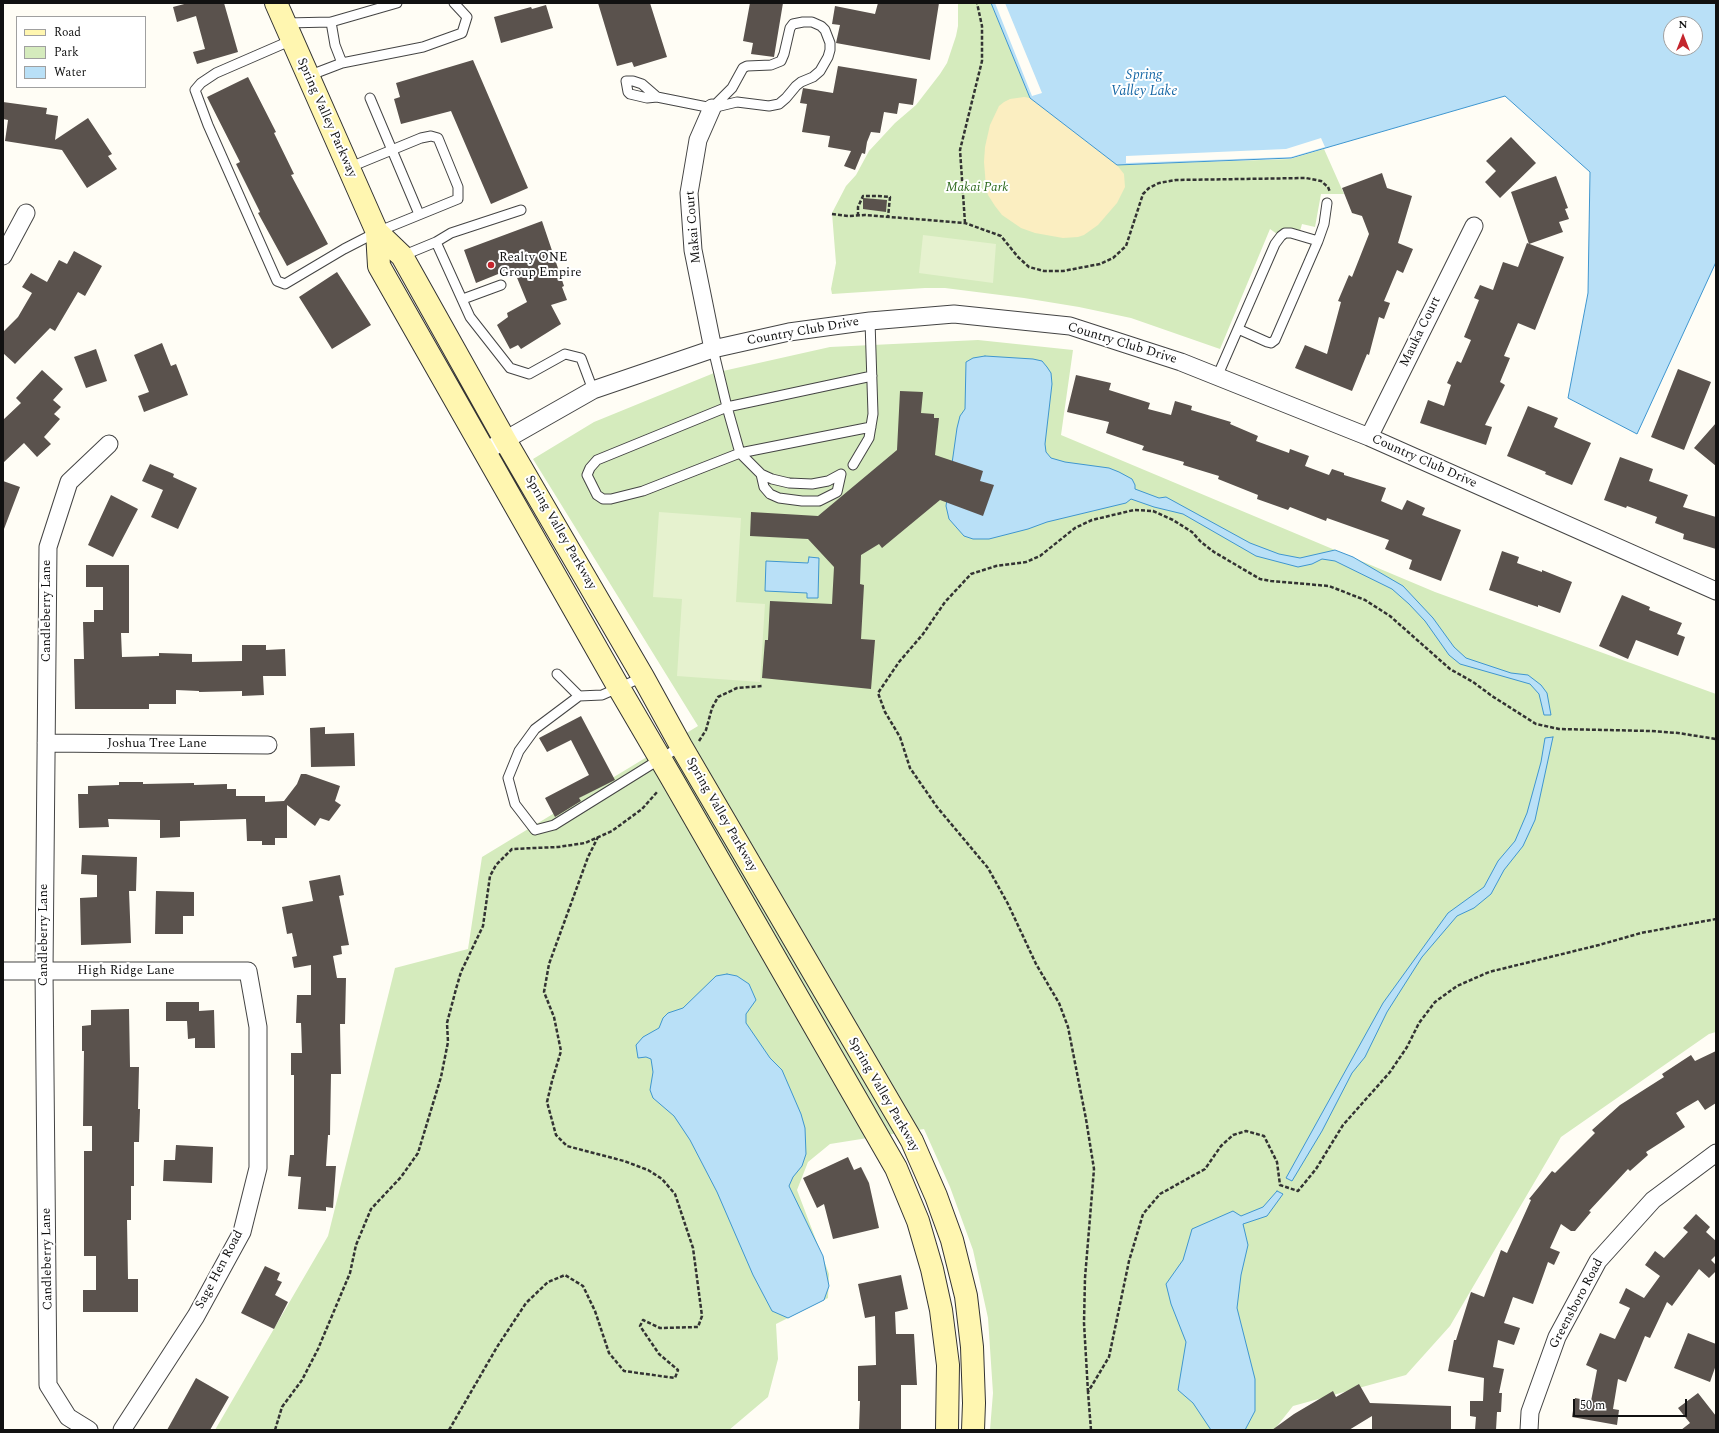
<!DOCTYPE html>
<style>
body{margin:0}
#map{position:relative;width:1719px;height:1433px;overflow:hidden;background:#fffdf5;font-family:Spectral,serif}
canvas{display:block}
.frame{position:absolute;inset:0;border:4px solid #111;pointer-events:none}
.legend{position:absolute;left:16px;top:16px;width:130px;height:72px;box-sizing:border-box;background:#fff;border:1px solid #a0a0a0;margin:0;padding:5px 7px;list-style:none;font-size:12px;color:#111}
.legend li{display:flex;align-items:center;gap:8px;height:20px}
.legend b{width:20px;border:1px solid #a0a0a0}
.north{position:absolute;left:1663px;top:16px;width:40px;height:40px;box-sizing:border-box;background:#fff;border:1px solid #a0a0a0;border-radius:50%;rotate:0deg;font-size:11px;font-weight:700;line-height:16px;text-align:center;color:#111}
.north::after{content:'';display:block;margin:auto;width:14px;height:18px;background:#c4262e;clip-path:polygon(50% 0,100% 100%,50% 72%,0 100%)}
.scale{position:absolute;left:1573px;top:1399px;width:114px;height:18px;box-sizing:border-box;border:2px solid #111;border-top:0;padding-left:5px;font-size:12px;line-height:14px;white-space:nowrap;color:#111;-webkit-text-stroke:3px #fff;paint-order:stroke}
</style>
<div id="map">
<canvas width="1719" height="1433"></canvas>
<div class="frame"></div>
<ul class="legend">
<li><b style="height:5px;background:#fff6b0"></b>Road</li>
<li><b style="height:11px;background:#d5ebbd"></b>Park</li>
<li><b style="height:11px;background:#b9e0f7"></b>Water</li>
</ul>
<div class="north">N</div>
<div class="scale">50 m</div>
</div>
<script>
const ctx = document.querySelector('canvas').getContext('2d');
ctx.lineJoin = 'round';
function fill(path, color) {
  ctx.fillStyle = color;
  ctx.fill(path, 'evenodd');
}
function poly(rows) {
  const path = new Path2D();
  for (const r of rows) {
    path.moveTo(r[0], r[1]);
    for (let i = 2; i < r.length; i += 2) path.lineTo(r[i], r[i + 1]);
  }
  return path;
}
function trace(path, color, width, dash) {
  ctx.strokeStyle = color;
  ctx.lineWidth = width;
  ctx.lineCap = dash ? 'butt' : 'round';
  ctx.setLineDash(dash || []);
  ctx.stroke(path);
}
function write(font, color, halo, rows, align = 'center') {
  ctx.font = font + ' Spectral,serif';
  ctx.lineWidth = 4;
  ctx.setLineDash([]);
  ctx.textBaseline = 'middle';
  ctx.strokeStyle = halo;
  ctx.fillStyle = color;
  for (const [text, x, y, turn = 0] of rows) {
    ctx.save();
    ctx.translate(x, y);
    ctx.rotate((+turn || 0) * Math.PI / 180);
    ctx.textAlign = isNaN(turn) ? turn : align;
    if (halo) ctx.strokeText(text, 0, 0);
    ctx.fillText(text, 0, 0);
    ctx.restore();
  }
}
const green = poly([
 [958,3,991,3,1030,98,1117,165,1290,159,1324,149,1344,194,1321,194,1315,227,1302,224,1300,231,1292,238,1284,239,1270,229,1220,349,1131,318,1079,307,1024,298,945,288,925,288,832,294,831,289,836,263,832,213,846,186,856,175,869,151,895,123,916,105,940,74,947,63,956,36,958,26],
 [978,340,1073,350,1061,435,1435,592,1716,694,1716,1032,1709,1034,1561,1137,1450,1326,1406,1375,1293,1406,1274,1430,990,1430,993,1393,988,1318,973,1250,950,1187,924,1129,830,1144,808,1162,797,1190,829,1274,828,1298,776,1324,778,1359,768,1397,729,1430,215,1430,328,1236,395,968,468,949,482,857,698,726,533,459,594,422,714,373,830,347]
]);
const sand = poly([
 [1024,97,1030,98,1117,165,1124,174,1125,187,1117,203,1098,225,1084,235,1078,237,1063,238,1035,233,1021,228,1002,215,995,206,988,195,986,187,984,162,985,147,990,125,999,106,1004,102,1010,99]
]);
const pitch = poly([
 [923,235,996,244,993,283,919,273],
 [659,512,741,518,736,602,765,604,760,682,677,676,682,599,653,597]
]);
const water = poly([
 [991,3,1716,3,1716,262,1637,434,1568,398,1588,293,1590,172,1505,96,1291,158,1117,165,1030,98,991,3],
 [1671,24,1695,24,1695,48,1671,48,1671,24],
 [985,356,1033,359,1042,361,1047,367,1051,373,1052,384,1045,444,1046,452,1051,458,1065,462,1109,468,1119,472,1132,479,1135,485,1135,489,1159,498,1166,497,1250,543,1279,554,1300,558,1335,550,1353,557,1403,586,1433,618,1454,647,1466,658,1511,673,1528,675,1541,685,1547,693,1551,715,1544,715,1539,694,1530,684,1460,664,1449,655,1425,621,1409,604,1392,589,1335,561,1322,559,1312,564,1298,567,1256,556,1183,514,1154,507,1131,499,1126,503,1047,522,1028,529,989,539,973,539,964,536,949,519,946,506,957,428,960,416,965,409,966,362,973,358,985,356],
 [809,557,819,558,818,598,807,598,807,593,765,591,766,561,808,563,809,557],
 [1553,737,1535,820,1523,846,1504,870,1491,894,1474,908,1457,916,1422,957,1387,1012,1365,1057,1352,1073,1322,1131,1292,1181,1286,1178,1383,1003,1448,913,1484,887,1498,861,1515,841,1527,813,1541,762,1545,738,1553,737],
 [727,974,737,976,749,984,756,1000,746,1014,746,1023,770,1058,782,1070,801,1114,805,1128,806,1154,802,1166,793,1177,789,1186,823,1256,829,1286,824,1300,788,1318,772,1311,753,1275,717,1192,690,1140,674,1116,653,1098,650,1090,653,1072,651,1059,646,1057,638,1058,636,1045,643,1037,659,1028,663,1018,668,1013,683,1008,716,976,727,974],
 [1277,1191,1283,1194,1267,1216,1243,1224,1248,1245,1241,1275,1237,1308,1255,1379,1255,1411,1245,1430,1211,1430,1193,1403,1178,1390,1186,1342,1171,1304,1166,1284,1183,1260,1192,1229,1233,1211,1241,1216,1263,1207,1277,1191]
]);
const pier = poly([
 [995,3,1005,3,1042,93,1032,96],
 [1321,138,1325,147,1291,157,1126,163,1126,156,1286,149]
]);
const building = poly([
 [188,3,224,3,238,52,197,64,193,52,205,49,196,16,177,22,173,7],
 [598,3,650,3,667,57,634,67,632,62,617,66],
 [750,3,783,3,774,57,751,54,753,43,743,41],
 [878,3,939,3,930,60,836,43,840,25,832,24,835,6,875,14],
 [546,5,553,28,501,43,494,17,531,7,532,9],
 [473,60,528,188,491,204,451,111,401,124,394,99,400,97,396,83],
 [838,66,917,79,913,105,899,103,897,114,884,112,880,133,871,132,867,142,865,154,862,153,855,170,844,166,851,151,828,147,830,136,802,132,807,104,800,103,803,88,833,93],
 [248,77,276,132,274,133,294,174,291,175,328,244,287,266,258,213,260,212,236,164,240,162,207,97],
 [3,102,47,108,46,114,58,116,55,140,88,118,112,154,108,156,117,169,87,188,62,150,5,141,8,120,3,119],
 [1511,137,1536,163,1500,198,1485,182,1496,171,1486,161],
 [1382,173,1387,188,1412,196,1398,243,1413,249,1403,273,1397,270,1384,301,1390,303,1384,319,1379,317,1369,355,1367,354,1352,391,1295,368,1305,345,1327,354,1341,302,1338,301,1349,275,1352,277,1369,234,1362,216,1352,213,1342,188],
 [1556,176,1568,208,1565,209,1569,219,1559,222,1563,232,1529,244,1511,192],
 [863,198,887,200,886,212,863,209],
 [542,221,564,286,562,287,567,300,551,305,561,324,521,349,518,345,510,349,497,325,508,317,507,313,527,302,513,268,476,283,464,250],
 [1527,243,1564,257,1535,330,1518,323,1504,356,1510,358,1500,382,1505,385,1485,425,1492,427,1486,445,1420,423,1428,400,1444,406,1451,385,1447,383,1457,361,1461,363,1471,340,1464,337,1479,300,1474,298,1480,285,1493,290,1503,262,1518,267],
 [74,251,102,266,85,296,78,292,55,331,50,328,15,364,3,353,3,332,18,317,32,293,22,287,31,273,47,282,59,260,67,264],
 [337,272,371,325,332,349,299,297],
 [162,343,171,366,176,364,188,395,144,412,138,396,149,392,134,355],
 [96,349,107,381,86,388,74,357],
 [1678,369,1711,382,1684,450,1651,437],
 [42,370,63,389,53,400,61,407,54,414,60,419,44,437,51,444,37,457,24,443,3,463,3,420,21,403,16,398],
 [1076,375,1111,383,1109,390,1150,403,1148,409,1171,415,1175,401,1192,406,1191,410,1231,422,1230,424,1258,436,1256,441,1289,453,1290,449,1309,456,1305,466,1329,475,1332,469,1344,473,1344,475,1386,488,1381,501,1402,510,1407,500,1425,508,1422,515,1461,530,1441,581,1409,569,1412,560,1385,549,1389,540,1327,518,1326,521,1290,507,1288,510,1257,499,1258,495,1218,479,1219,476,1183,465,1184,462,1142,450,1144,446,1106,433,1109,422,1067,412],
 [900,391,923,392,921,413,934,414,934,418,939,418,935,455,983,471,980,481,994,485,983,516,940,500,882,548,879,544,861,555,860,584,864,585,861,639,875,640,871,689,762,678,765,640,768,640,770,601,832,604,834,567,808,539,750,536,751,512,818,516,897,450],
 [1528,406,1558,418,1554,427,1591,443,1572,485,1545,474,1546,472,1507,456],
 [1716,423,1716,466,1694,448],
 [1620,457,1653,469,1649,481,1688,495,1683,507,1716,517,1716,549,1683,539,1684,534,1655,523,1657,517,1627,506,1626,508,1604,500],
 [150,464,174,474,173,477,197,488,178,529,151,517,163,490,142,481],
 [3,481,20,487,4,529,3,529],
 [111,495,138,509,113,557,88,545],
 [1502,551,1519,557,1517,563,1542,572,1542,570,1572,582,1560,613,1538,605,1538,607,1489,590],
 [86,565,129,565,129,633,121,633,122,657,159,656,159,653,192,654,192,662,242,661,242,645,266,645,266,650,285,649,286,676,263,676,264,695,242,696,242,691,199,692,199,691,176,690,176,704,149,704,149,709,75,709,74,659,84,659,83,622,94,622,94,610,103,610,103,587,86,587],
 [1622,595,1650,607,1649,610,1682,623,1677,634,1685,637,1678,656,1636,640,1628,659,1599,646],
 [581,716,615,780,579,798,581,801,555,817,545,798,589,775,571,740,547,752,539,738],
 [325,727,325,734,354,733,355,766,311,767,310,728],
 [301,774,306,774,340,786,335,801,341,805,329,821,320,818,315,826,287,805,287,838,275,838,275,845,262,845,262,841,247,841,246,819,180,821,180,837,160,838,160,820,108,819,109,827,79,828,78,794,88,794,88,786,119,785,119,782,143,782,143,784,194,783,194,785,227,784,227,789,236,789,236,796,265,796,265,802,284,801,297,784],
 [82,855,137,857,136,891,129,891,131,943,81,945,80,898,97,897,97,875,81,874],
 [340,875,344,895,339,896,349,945,341,946,342,954,333,956,337,978,346,978,345,1024,340,1024,341,1074,331,1074,330,1135,328,1135,326,1166,336,1166,333,1208,326,1207,326,1211,298,1209,301,1177,288,1176,290,1155,294,1155,294,1075,291,1075,291,1053,302,1053,301,1023,296,1023,297,995,311,995,311,965,294,968,292,957,297,956,292,933,287,934,282,907,313,901,309,881],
 [156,891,194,892,194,916,183,916,183,934,155,934],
 [166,1002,199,1002,199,1011,214,1010,215,1048,195,1048,195,1038,188,1039,187,1021,166,1021],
 [129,1009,130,1067,139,1067,138,1109,140,1109,139,1142,134,1142,134,1186,131,1186,131,1220,127,1220,128,1279,138,1279,138,1312,83,1312,83,1290,96,1290,96,1256,84,1256,84,1151,92,1151,92,1126,83,1126,84,1051,82,1051,82,1026,91,1025,91,1010],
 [1716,1051,1716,1103,1705,1110,1698,1100,1676,1113,1685,1127,1646,1152,1648,1155,1630,1171,1628,1169,1589,1211,1591,1212,1575,1231,1571,1231,1561,1224,1550,1248,1560,1252,1554,1265,1548,1262,1533,1304,1513,1297,1504,1323,1520,1328,1514,1345,1498,1340,1493,1367,1504,1369,1499,1393,1502,1393,1501,1412,1497,1412,1496,1430,1475,1430,1476,1417,1470,1416,1470,1401,1483,1401,1484,1378,1448,1371,1454,1340,1456,1340,1471,1292,1484,1297,1501,1250,1507,1253,1531,1200,1529,1199,1552,1171,1555,1173,1595,1133,1592,1130,1620,1105,1664,1077,1662,1074,1691,1055,1695,1061],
 [176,1145,213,1147,212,1183,163,1181,164,1160,175,1160],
 [848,1157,854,1170,861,1167,869,1183,879,1228,833,1239,824,1204,817,1208,803,1178],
 [1696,1214,1710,1227,1706,1232,1716,1241,1716,1255,1711,1260,1716,1265,1716,1271,1709,1278,1699,1269,1672,1306,1667,1302,1650,1338,1645,1336,1626,1382,1618,1379,1613,1409,1619,1410,1617,1425,1572,1417,1575,1398,1591,1401,1597,1370,1586,1365,1600,1333,1615,1339,1630,1308,1619,1303,1626,1288,1644,1298,1660,1276,1645,1265,1655,1251,1664,1258,1688,1232,1683,1228],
 [265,1266,280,1273,277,1280,282,1282,275,1295,288,1302,274,1329,241,1313],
 [901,1275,908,1309,895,1312,896,1334,914,1334,917,1385,901,1385,901,1430,859,1430,860,1401,858,1401,858,1366,876,1365,875,1316,865,1318,858,1284],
 [1688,1333,1716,1344,1716,1365,1710,1382,1674,1368],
 [196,1378,229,1397,210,1430,167,1430],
 [1359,1384,1370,1403,1451,1406,1451,1430,1372,1430,1372,1416,1349,1430,1272,1430,1294,1414,1333,1391,1336,1397],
 [1698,1393,1716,1416,1716,1430,1681,1430,1690,1423,1678,1408]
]);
const path = poly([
 [832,214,848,216,865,215,965,223,1001,236,1018,257,1029,267,1044,271,1063,271,1100,264,1113,258,1126,246,1143,194,1149,188,1159,183,1176,180,1306,178,1321,181,1328,187,1330,192],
 [858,216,858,207,863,196,878,196,890,197,888,217],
 [965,223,960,150,982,61,982,26,977,3],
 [699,741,706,730,712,708,718,697,737,688,763,686],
 [1088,1392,1084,1323,1085,1278,1094,1169,1086,1119,1068,1027,1059,1003,1036,964,1008,904,988,868,937,807,910,768,900,737,885,712,878,693,899,662,923,634,945,602,971,574,996,566,1026,562,1040,556,1075,528,1092,520,1134,510,1153,511,1173,520,1192,532,1201,542,1214,552,1260,579,1271,581,1329,586,1365,600,1390,616,1450,669,1473,682,1492,696,1536,724,1559,729,1651,731,1678,733,1716,739],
 [275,1430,282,1407,302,1380,318,1349,350,1273,356,1245,371,1209,401,1177,418,1153,441,1077,448,1042,447,1023,456,989,461,972,483,926,490,876,496,865,512,849,558,847,585,843,612,831,642,809,658,791],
 [449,1430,497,1347,526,1303,548,1282,565,1275,583,1286,595,1311,609,1353,624,1371,675,1378,678,1370,659,1354,640,1326,643,1320,660,1328,698,1327,702,1316,693,1248,675,1194,662,1179,648,1170,624,1161,567,1146,556,1135,547,1102,552,1081,561,1051,554,1017,544,992,549,964,588,857,598,837],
 [1091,1430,1088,1392,1109,1357,1129,1261,1143,1214,1160,1194,1205,1169,1221,1146,1233,1135,1246,1131,1264,1136,1277,1162,1280,1185,1298,1191,1316,1169,1343,1125,1390,1072,1407,1047,1419,1023,1435,1002,1457,986,1489,972,1599,945,1641,933,1716,919]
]);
const lane = poly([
 [331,22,335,45,342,63],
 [286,23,331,22,397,3],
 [292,40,216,73,201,83,195,90,208,125,277,281,285,284,344,249,377,232,458,199,458,187,438,138,431,136,421,138,348,168],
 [308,76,342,63,423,47,462,33,467,17,454,3],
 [657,97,642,84,633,81,626,81,628,92,630,94,647,98,657,97,712,108,737,102,769,106,779,104,786,98,796,86,801,82,813,77,820,71,828,57,830,50,830,43,825,30,821,26,812,22,803,22,793,24,790,28,784,54,781,61,771,65,747,66,743,68,732,88,712,108],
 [370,98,419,214],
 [1318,241,1324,224,1327,203],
 [436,242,470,317,510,368,529,374,565,354,581,358,593,390],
 [402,256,436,242,451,233,521,210],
 [463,299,501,285],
 [713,349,727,407,740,453,871,427],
 [1217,377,1275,244,1281,236,1285,233,1291,233,1318,241,1275,340,1271,343,1267,342,1238,329],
 [853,465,869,438,873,414,870,321],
 [761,474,740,453,643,491,611,499,603,499,597,495,587,475,590,468,597,460,727,407,872,376],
 [761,474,772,479,789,483,812,484,828,481,841,474,837,492,819,501,802,501,779,498,770,494,764,487,761,474],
 [557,674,579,696,602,695,643,677],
 [579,696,535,729,519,751,508,778,515,804,535,830,554,825,681,746]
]);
const street = poly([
 [712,108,698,140,689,193,693,250,713,349],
 [3,256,26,213],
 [1369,437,1474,226],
 [484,452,593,390,713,349,789,332,870,321,954,314,1070,326,1181,362,1369,437,1716,591],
 [46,743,268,745],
 [3,971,248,971,258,1027,258,1168,242,1232,196,1316,122,1430],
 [89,1430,68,1417,48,1385,44,971,48,547,69,482,109,444],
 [1529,1430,1530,1412,1557,1337,1598,1261,1653,1200,1716,1153]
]);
const secondary = poly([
 [276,3,377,232,402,256,505,440,643,677,681,746,912,1141,936,1196,952,1240,966,1296,972,1347,974,1403,973,1430],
 [377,232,379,266,619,688,671,777,896,1168,918,1221,932,1269,941,1310,948,1365,947,1430]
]);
const markers = [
 [491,265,4,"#c4262e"]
];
const streetNames = [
 ["Spring Valley Parkway",326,118,66],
 ["Makai Court",694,227,-95],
 ["Country Club Drive",803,332,-10],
 ["Mauka Court",1421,332,-64],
 ["Country Club Drive",1122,344,17],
 ["Country Club Drive",1424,462,24],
 ["Spring Valley Parkway",560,533,60],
 ["Candleberry Lane",47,611,-90],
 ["Joshua Tree Lane",157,744],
 ["Spring Valley Parkway",721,815,60],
 ["Candleberry Lane",44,935,-90],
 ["High Ridge Lane",126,971],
 ["Spring Valley Parkway",883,1095,60],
 ["Candleberry Lane",48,1259,-91],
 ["Sage Hen Road",220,1270,-62],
 ["Greensboro Road",1577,1304,-62]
];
const parkNames = [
 ["Makai Park",977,188]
];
const poiNames = [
 ["Realty ONE",499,258],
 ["Group Empire",499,273]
];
const waterNames = [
 ["Spring",1144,76],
 ["Valley Lake",1144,92]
];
fill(green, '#d5ebbd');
fill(sand, '#fbeec1');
fill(pitch, '#e6f2cf');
fill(water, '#b9e0f7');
trace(water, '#3f96cf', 1);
fill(pier, '#fffdf5');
fill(building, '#5a524d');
trace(lane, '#444', 11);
trace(street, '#444', 19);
trace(secondary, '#333', 24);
trace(path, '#333', 2.5, [4, 2]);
trace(lane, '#fff', 9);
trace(street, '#fff', 17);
trace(secondary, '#fff6b0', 22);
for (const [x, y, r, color] of markers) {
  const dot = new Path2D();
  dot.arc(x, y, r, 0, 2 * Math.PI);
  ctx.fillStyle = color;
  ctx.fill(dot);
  trace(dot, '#fff', 1.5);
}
write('13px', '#111', '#fff', streetNames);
write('italic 13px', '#2f6b1f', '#fff', parkNames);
write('13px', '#111', '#fff', poiNames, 'left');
write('italic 14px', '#1768a6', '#fff', waterNames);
</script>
